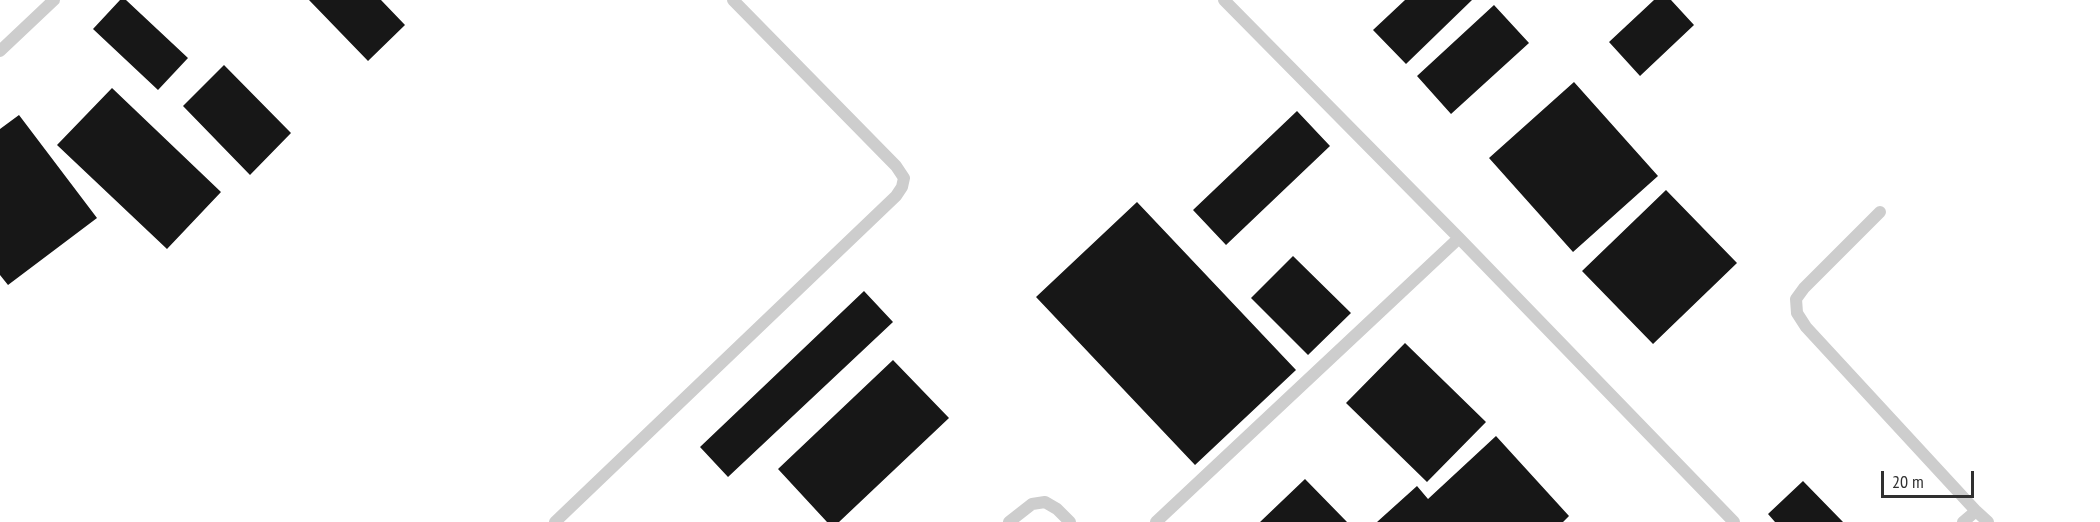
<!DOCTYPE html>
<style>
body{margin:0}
#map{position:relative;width:2100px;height:522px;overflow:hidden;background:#fff;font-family:"PT Sans Narrow",sans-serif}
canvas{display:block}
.scale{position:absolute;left:1881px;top:471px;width:93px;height:27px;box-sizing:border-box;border:3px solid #303030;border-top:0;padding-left:8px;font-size:18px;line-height:21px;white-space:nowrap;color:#303030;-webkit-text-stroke:4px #fff;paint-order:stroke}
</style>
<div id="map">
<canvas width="2100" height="522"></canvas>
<div class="scale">20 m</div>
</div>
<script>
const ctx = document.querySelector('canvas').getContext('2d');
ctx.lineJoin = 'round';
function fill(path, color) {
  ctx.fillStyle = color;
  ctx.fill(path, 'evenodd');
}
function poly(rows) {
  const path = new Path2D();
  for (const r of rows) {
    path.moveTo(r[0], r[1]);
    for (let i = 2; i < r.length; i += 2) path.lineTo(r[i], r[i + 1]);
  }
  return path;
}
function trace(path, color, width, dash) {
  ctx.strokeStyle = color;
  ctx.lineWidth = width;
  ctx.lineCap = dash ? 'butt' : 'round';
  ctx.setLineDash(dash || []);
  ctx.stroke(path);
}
const building = poly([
 [120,0,126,0,188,58,158,90,93,29],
 [309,0,381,0,405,25,368,61],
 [1405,0,1472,0,1406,64,1373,30],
 [1654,0,1671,0,1694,25,1640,76,1609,42],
 [1494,5,1529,43,1451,114,1417,76],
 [224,65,291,133,250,175,183,106],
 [1574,82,1658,176,1573,252,1489,158],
 [112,88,221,192,167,249,57,145],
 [1297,111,1330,146,1226,245,1193,210],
 [19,115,97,218,8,285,0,275,0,129],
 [1666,190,1737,263,1653,344,1582,271],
 [1137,202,1296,370,1195,465,1036,297],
 [1293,256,1351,313,1308,355,1251,298],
 [864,291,893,322,728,477,700,447],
 [1405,343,1486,422,1427,482,1346,403],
 [893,360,949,418,839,522,827,522,778,469],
 [1496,436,1569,516,1563,522,1377,522,1417,486,1428,499],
 [1305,479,1347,522,1260,522],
 [1803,481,1843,522,1775,522,1768,514]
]);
const service = poly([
 [1224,0,1459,238,1734,522],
 [0,51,54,0],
 [1880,212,1804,288,1796,299,1797,313,1806,327,1976,511],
 [555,522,896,196,902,187,904,178,896,166,733,0],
 [1009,522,1032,504,1045,502,1057,509,1070,522],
 [1156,522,1459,238],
 [1963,522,1976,511,1988,522]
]);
fill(building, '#171717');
trace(service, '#cdcdcd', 12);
</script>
